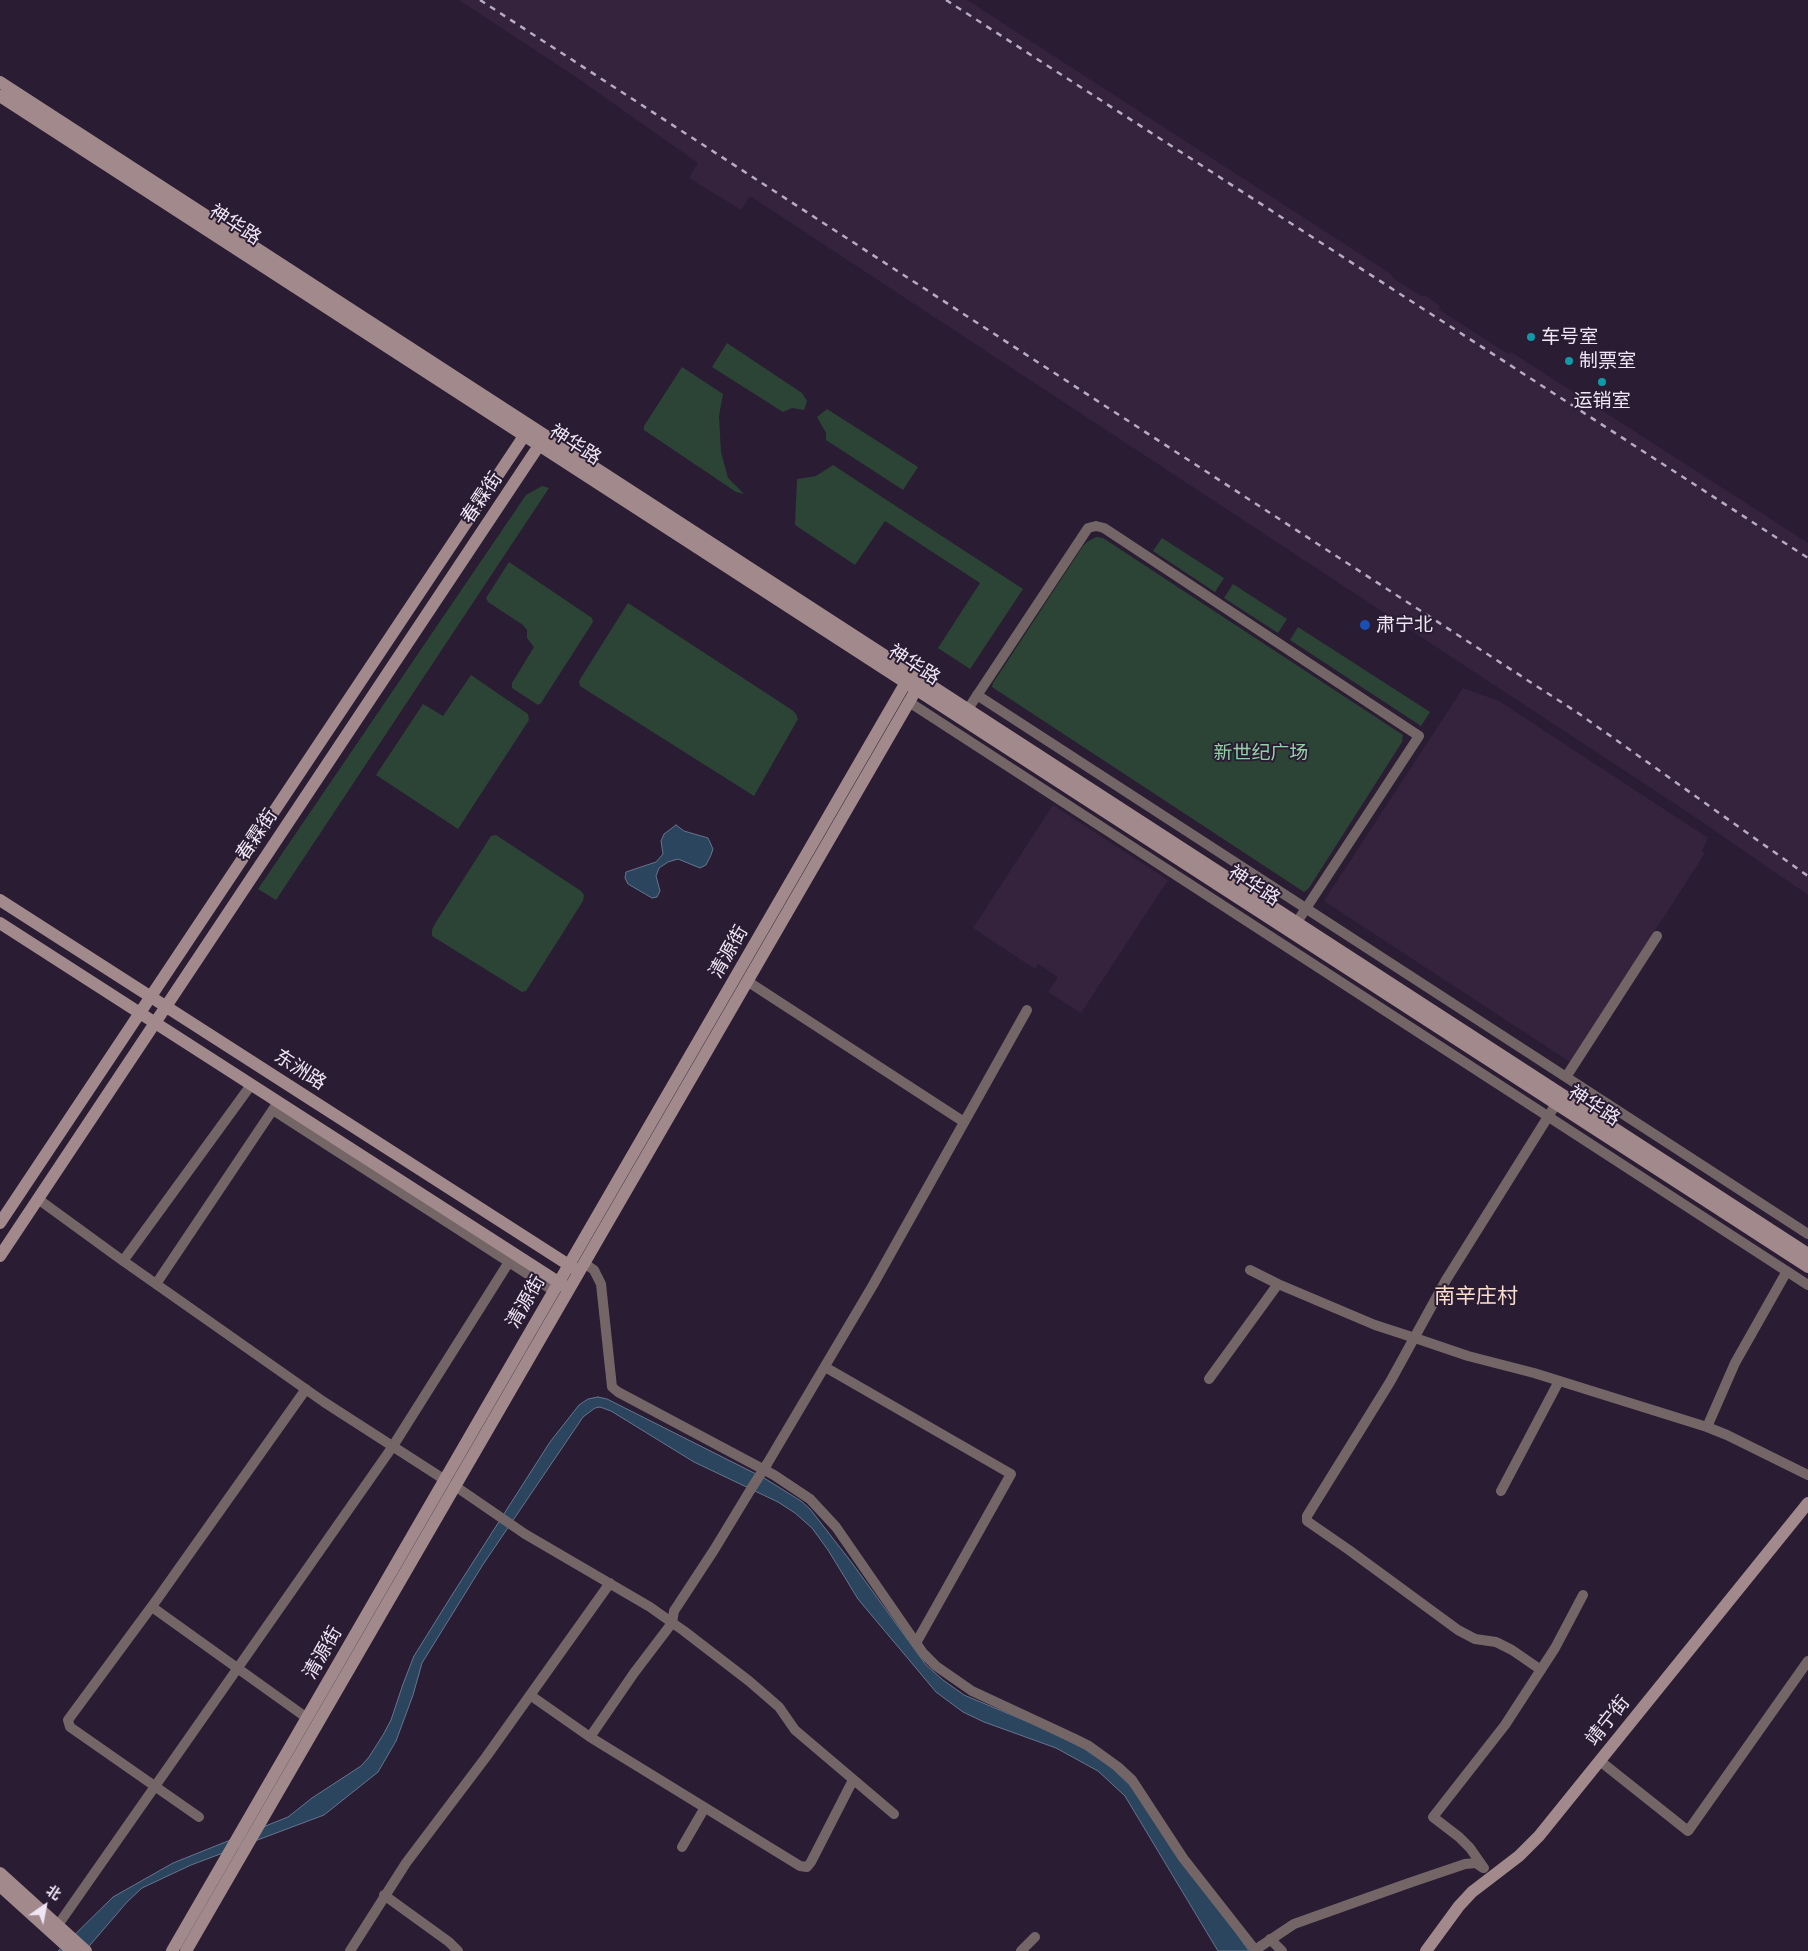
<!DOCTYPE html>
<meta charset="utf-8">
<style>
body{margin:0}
#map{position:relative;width:1808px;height:1951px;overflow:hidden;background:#2a1c32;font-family:Figtree,"Noto Sans SC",sans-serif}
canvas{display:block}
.north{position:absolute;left:20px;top:1881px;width:50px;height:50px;-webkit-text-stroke:4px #2a1c32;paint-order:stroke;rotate:33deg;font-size:14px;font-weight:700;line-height:20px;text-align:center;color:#efe6f5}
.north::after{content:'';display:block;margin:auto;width:18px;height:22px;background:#efe6f5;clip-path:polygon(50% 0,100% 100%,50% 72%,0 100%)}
</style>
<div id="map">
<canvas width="1808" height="1951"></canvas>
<div class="north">北</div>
</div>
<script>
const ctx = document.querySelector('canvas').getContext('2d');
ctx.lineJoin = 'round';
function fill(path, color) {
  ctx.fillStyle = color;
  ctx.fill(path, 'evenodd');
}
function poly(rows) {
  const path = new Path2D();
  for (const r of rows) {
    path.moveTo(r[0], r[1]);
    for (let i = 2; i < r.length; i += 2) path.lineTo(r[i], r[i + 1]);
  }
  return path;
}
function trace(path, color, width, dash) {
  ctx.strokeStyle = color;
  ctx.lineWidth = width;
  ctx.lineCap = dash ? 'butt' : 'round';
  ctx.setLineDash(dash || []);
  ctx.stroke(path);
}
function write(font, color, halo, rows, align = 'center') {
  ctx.font = font + ' Figtree,"Noto Sans SC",sans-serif';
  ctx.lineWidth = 4;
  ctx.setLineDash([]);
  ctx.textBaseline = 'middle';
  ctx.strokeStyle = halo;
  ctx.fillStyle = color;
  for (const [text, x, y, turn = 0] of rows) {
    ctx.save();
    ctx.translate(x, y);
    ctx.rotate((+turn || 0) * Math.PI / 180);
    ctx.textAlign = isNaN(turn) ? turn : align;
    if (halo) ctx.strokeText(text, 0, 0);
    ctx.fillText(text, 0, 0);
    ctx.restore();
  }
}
const built = poly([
 [459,0,967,0,1391,274,1393,278,1421,296,1426,296,1440,306,1438,309,1508,354,1511,352,1808,543,1808,895,1689,813,750,196,741,210,689,178,698,163,573,75],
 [1463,688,1499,701,1708,838,1702,851,1705,853,1570,1062,1324,901],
 [1053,805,1168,880,1081,1013,1048,992,1058,977,1038,964,1035,969,973,928]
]);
const green = poly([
 [727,343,802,393,807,401,804,410,792,408,783,412,712,367],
 [682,367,723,394,719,416,721,452,728,478,744,494,736,492,644,430,644,426],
 [827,409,918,467,903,490,826,440,826,433,817,417],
 [833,465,1023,589,970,669,938,648,980,583,885,521,855,565,795,525,797,479,816,476],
 [542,486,549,488,276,900,258,889,526,495],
 [1096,537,1103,538,1403,735,1402,742,1309,888,1304,892,992,687,993,683,1083,546,1087,542],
 [1162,538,1224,578,1215,592,1153,551],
 [509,562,592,618,593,622,541,703,538,705,512,688,512,683,534,647,527,638,527,630,523,625,488,602,486,598],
 [1233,584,1287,619,1278,633,1224,598],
 [628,603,792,710,796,714,798,719,754,796,580,686,579,681],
 [1298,627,1430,712,1421,726,1290,640],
 [471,675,528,714,529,720,458,829,376,775,423,704,443,716],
 [496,835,581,891,584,895,583,901,526,991,522,992,432,936,432,930,436,922,491,836]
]);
const water = poly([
 [676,825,684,831,708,838,713,849,711,855,706,865,700,868,678,859,668,862,659,868,656,876,660,891,657,897,652,898,628,884,625,878,626,872,656,862,663,854,661,841,664,834,676,825],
 [598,1397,607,1399,764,1478,801,1501,810,1509,852,1563,926,1665,943,1680,964,1695,1040,1727,1083,1748,1111,1767,1134,1789,1249,1951,1218,1951,1125,1796,1098,1771,1056,1748,984,1722,963,1712,936,1692,858,1599,828,1550,812,1528,795,1513,778,1502,694,1462,611,1411,600,1407,595,1408,583,1417,482,1566,422,1663,413,1695,396,1741,378,1772,324,1815,191,1865,142,1888,127,1902,85,1951,58,1951,113,1897,173,1863,288,1817,312,1798,361,1766,369,1757,383,1735,391,1720,403,1684,414,1656,452,1595,550,1442,579,1405,588,1399,598,1397]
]);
const street = poly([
 [977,695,1808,1234],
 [909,702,1808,1285],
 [968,709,1088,528,1096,526,1104,528,1419,736,1297,922],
 [747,981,964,1122],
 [1566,1077,1657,936],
 [273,1110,554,1291],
 [38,1199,119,1258,324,1402,445,1480],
 [123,1261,251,1085],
 [584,1263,594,1270,601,1284,612,1387,618,1392,774,1475,810,1499,836,1527,923,1653,936,1666,972,1691,1073,1738,1089,1746,1118,1767,1132,1780,1183,1858,1256,1951],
 [1250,1270,1278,1284,1375,1325,1415,1338,1468,1356,1534,1373,1707,1427,1727,1435,1808,1475],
 [156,1284,276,1105],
 [825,1367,1011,1474,916,1643],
 [1209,1379,1278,1284],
 [1707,1427,1735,1363,1787,1271],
 [767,1464,873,1285,1027,1010],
 [455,1486,525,1534,650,1607,684,1631,749,1681,779,1707,795,1730,894,1814],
 [1501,1491,1559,1381],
 [152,1607,307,1718],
 [1541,1670,1512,1650,1496,1642,1475,1639,1458,1630,1349,1550,1307,1521,1307,1516,1390,1382,1446,1280,1556,1104],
 [530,1695,590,1737,800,1866,807,1867,811,1862,853,1780],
 [590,1737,634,1673,672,1623,674,1611,714,1550,751,1489],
 [1600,1761,1688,1831,1808,1661],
 [199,1817,70,1727,68,1720,158,1598,306,1389],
 [682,1847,704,1809],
 [1484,1868,1470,1848,1459,1837,1433,1817,1505,1725,1555,1648,1583,1595],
 [384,1895,449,1942,458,1951],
 [58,1925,393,1446,514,1254],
 [1270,1939,1282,1951],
 [1261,1946,1294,1924,1409,1883,1465,1864,1476,1863,1483,1868],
 [350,1951,406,1863,486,1757,610,1583],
 [1021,1951,1035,1937]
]);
const secondary = poly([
 [0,82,1808,1254],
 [0,96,1808,1267],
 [0,900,575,1269],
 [0,923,566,1287],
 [0,1223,528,430],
 [0,1256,544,438],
 [0,1873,86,1951],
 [0,1886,72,1951],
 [172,1951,909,677],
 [186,1951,920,683],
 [1426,1951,1459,1906,1472,1892,1519,1856,1539,1836,1808,1503]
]);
const rail = poly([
 [480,0,1578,713,1808,876],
 [946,0,1808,558]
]);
const streetBridge = poly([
 [751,1489,767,1464],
 [1254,1951,1261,1946]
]);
const markers = [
 [1531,337,5,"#0f9aa8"],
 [1569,361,5,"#0f9aa8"],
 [1602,382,5,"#0f9aa8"],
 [1365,625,6,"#1a4fb4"]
];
const streetNames = [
 ["神华路",235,225,33],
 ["神华路",575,445,33],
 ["春霖街",482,498,-56],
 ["神华路",914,665,33],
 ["春霖街",257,835,-56],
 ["神华路",1254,886,33],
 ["清源街",729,952,-60],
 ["东洲路",300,1070,33],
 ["神华路",1594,1106,33],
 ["清源街",526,1302,-60],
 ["清源街",323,1653,-60],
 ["靖宁街",1608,1721,-51]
];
const poiNames = [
 ["车号室",1541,337],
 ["制票室",1579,361],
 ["运销室",1602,401,"center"],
 ["肃宁北",1376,625]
];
const parkNames = [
 ["新世纪广场",1261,753]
];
const quarterNames = [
 ["南辛庄村",1476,1297]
];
fill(built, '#35233e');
fill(green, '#2c4435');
fill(water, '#2b455f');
trace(water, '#66758c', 1);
trace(street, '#746566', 10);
trace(secondary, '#a28a8c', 12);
trace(rail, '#b6acbd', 2.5, [6, 6]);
trace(streetBridge, '#746566', 10);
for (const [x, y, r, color] of markers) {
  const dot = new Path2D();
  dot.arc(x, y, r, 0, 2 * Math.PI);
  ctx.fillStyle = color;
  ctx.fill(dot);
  trace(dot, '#2a1c32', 2);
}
write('19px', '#efe6f5', '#2a1c32', streetNames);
write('19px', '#efe6f5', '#2a1c32', poiNames, 'left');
write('19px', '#93d0a7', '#2a1c32', parkNames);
write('21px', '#faddcb', '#2a1c32', quarterNames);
</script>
